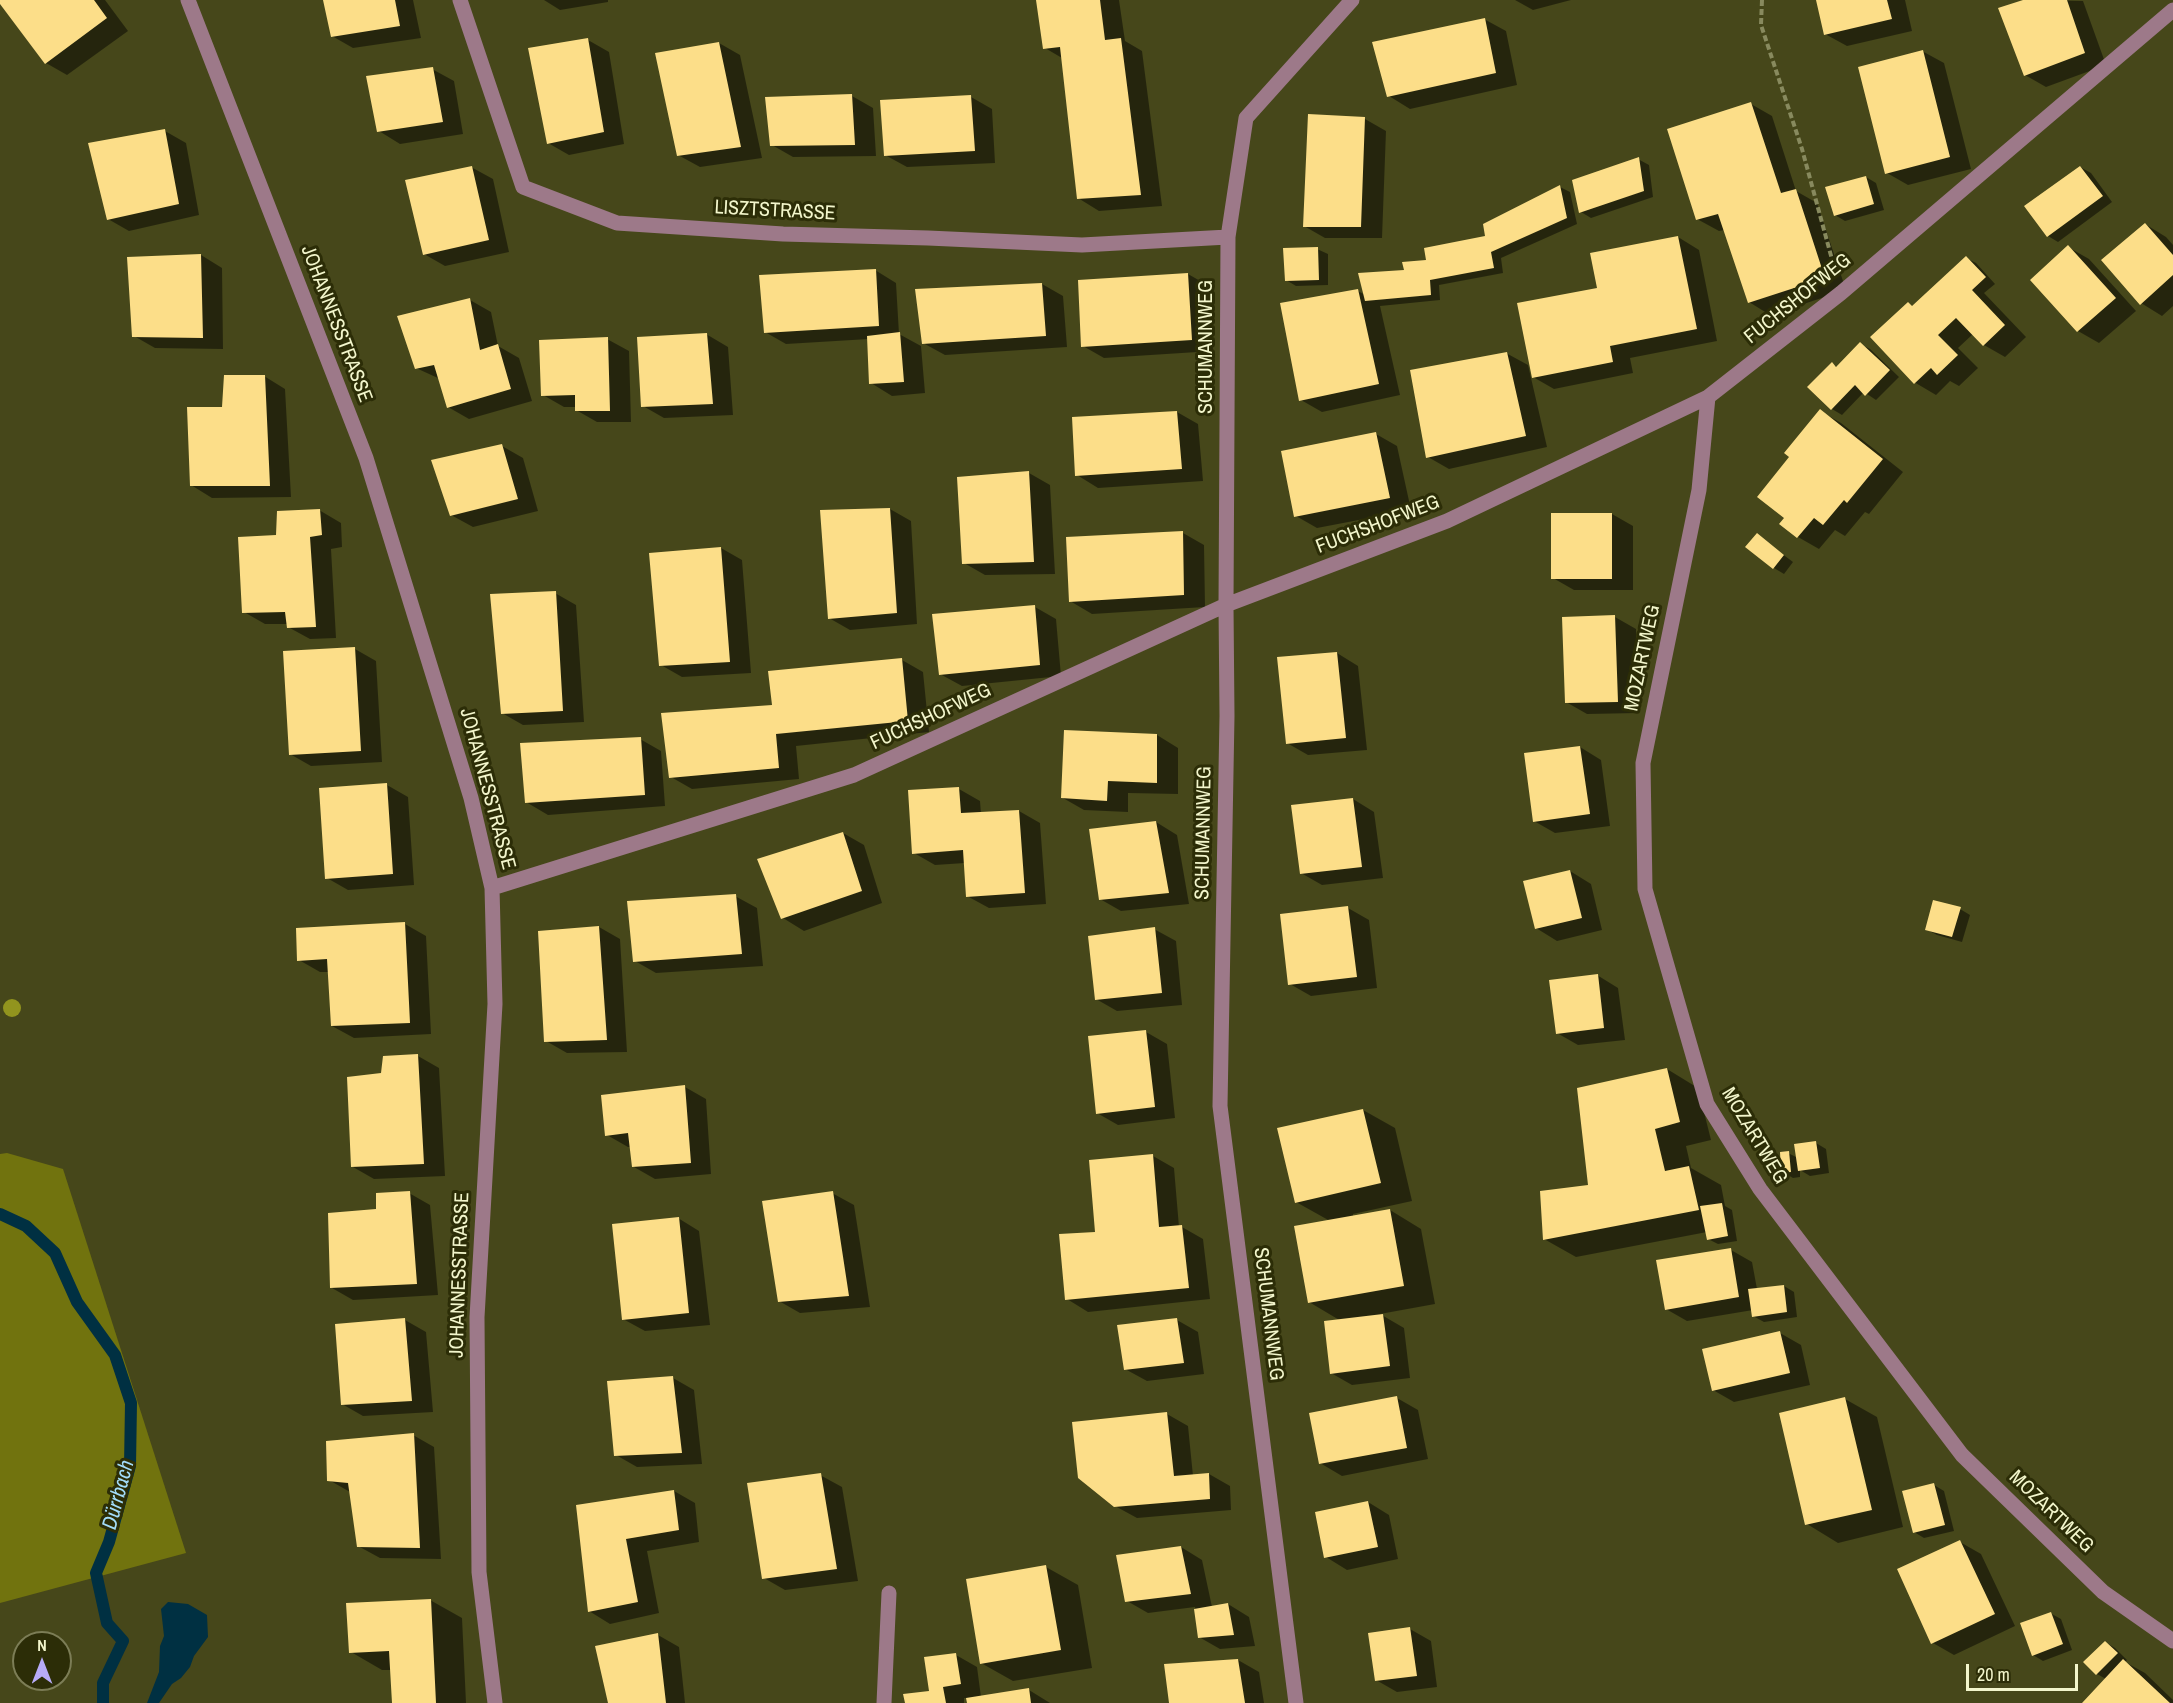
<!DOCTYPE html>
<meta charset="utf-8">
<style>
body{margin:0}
#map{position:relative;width:2173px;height:1703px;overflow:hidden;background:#46471a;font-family:"Archivo Narrow",sans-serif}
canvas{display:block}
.north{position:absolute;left:12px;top:1631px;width:60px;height:60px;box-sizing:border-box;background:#2c2d07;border:2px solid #7c7d56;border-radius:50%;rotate:0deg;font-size:16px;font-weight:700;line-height:24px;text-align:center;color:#f3f6cc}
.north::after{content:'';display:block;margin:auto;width:21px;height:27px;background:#b7abf8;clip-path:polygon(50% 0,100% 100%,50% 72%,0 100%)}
.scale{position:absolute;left:1966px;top:1664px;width:112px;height:27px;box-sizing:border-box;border:3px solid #f3f6cc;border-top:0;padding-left:8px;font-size:18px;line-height:21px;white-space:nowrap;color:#f3f6cc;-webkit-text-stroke:4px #2c2d07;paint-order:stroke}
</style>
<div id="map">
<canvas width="2173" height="1703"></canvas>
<div class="north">N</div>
<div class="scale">20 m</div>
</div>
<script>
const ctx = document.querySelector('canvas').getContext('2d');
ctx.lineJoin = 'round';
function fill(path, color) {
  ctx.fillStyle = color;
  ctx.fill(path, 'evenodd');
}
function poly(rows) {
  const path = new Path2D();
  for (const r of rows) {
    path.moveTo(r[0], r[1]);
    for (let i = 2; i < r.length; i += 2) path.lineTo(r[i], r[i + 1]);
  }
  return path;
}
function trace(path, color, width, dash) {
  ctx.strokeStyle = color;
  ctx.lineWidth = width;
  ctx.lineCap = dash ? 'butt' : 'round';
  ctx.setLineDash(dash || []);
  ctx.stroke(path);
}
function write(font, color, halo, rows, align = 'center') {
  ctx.font = font + ' "Archivo Narrow",sans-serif';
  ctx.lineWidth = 6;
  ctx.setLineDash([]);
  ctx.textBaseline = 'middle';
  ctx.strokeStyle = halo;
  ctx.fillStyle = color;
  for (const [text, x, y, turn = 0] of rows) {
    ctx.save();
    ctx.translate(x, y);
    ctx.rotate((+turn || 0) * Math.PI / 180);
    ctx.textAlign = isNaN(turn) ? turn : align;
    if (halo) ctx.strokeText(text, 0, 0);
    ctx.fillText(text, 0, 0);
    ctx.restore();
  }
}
const green = poly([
 [7,1153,63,1169,186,1553,0,1603,0,1154]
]);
const water = poly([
 [168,1602,188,1604,207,1615,208,1637,194,1656,190,1667,181,1678,172,1684,159,1703,147,1703,159,1672,160,1646,164,1636,161,1609]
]);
const shadow = poly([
 [0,0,105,0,128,31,67,75,46,63],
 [325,0,413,0,421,38,353,48,332,36],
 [544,0,608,0,608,2,560,10],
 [1038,0,1119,0,1125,41,1142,51,1162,206,1099,211,1078,198,1062,58,1045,48],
 [1515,0,1571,0,1533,10],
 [1817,0,1905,0,1912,31,1847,46,1825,34],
 [2028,0,2083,1,2106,65,2046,87,2025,75],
 [1484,19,1506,31,1517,85,1410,109,1389,96],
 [588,40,609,52,624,144,569,155,548,143],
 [719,43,740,55,762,158,700,167,678,155],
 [1922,51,1944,63,1971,169,1908,185,1887,173],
 [432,69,454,81,463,134,400,144,379,131],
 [852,96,873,108,876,156,793,157,772,145],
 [971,97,992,109,995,163,907,167,885,155],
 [1751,104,1772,116,1796,191,1817,203,1846,290,1770,315,1749,302,1725,230,1719,231,1697,219],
 [1365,119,1386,131,1382,238,1325,238,1304,226],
 [165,131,186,143,199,215,129,231,108,219],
 [1638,159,1649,165,1653,197,1591,218,1581,212],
 [471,167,493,179,509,252,445,266,424,254],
 [2080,167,2091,173,2112,202,2058,242,2048,236],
 [1866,177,1876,183,1884,210,1845,221,1835,215],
 [1560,187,1570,192,1577,224,1501,258,1503,273,1439,285,1440,300,1380,306,1400,395,1322,412,1301,400,1358,291,1365,295,1405,272,1487,237],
 [2145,224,2166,237,2173,245,2173,306,2162,316,2141,303],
 [1678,237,1699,250,1717,341,1630,358,1633,373,1554,389,1533,377,1599,289],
 [2068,247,2089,259,2136,311,2099,343,2078,331],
 [1317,249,1328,254,1328,285,1296,286,1286,280],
 [201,255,222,268,223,349,155,348,134,336],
 [1966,258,1976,263,1995,284,1984,293,2026,337,2005,357,1984,345,1973,334,1958,348,1978,368,1959,386,1950,381,1936,395,1914,382,1913,306],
 [875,270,896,283,899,334,921,346,925,393,892,396,871,383,869,339,786,344,765,332],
 [1188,274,1209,286,1213,351,1104,358,1083,346],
 [1042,284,1063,296,1067,347,945,355,923,343],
 [470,300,491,312,498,346,519,358,532,401,469,419,448,407,440,379,416,368],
 [706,334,728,347,733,415,664,418,643,406],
 [607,339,629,351,631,422,597,422,576,410,576,407,564,407,543,395],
 [1860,344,1870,349,1899,377,1876,400,1864,392,1842,415,1832,409,1832,364,1837,367],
 [1506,353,1528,365,1547,447,1449,469,1428,457],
 [264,376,285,389,291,497,212,498,191,485,224,409],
 [1820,411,1841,423,1903,472,1869,514,1865,512,1845,536,1835,530,1819,549,1798,537,1782,524,1786,518],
 [1177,412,1198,424,1203,481,1098,488,1077,475],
 [1376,434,1397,446,1411,510,1317,528,1296,516],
 [502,446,523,458,538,511,473,527,451,515],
 [1029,473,1050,485,1055,574,985,575,964,563],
 [890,509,911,521,917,624,850,630,829,618],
 [319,510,341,523,342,547,331,549,336,638,310,639,288,627,288,624,265,624,244,612,278,537],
 [1612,514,1633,526,1633,590,1574,590,1553,578],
 [1183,533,1204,545,1205,607,1092,614,1070,601],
 [1757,535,1793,562,1784,574,1774,568],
 [721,548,742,560,751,673,682,677,661,665],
 [555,593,576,605,584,722,523,725,502,713],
 [1035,607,1056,619,1061,676,962,686,940,674],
 [1615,617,1636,629,1638,713,1587,714,1566,702],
 [355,649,376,661,382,762,311,766,290,754],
 [1337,653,1358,666,1367,750,1308,755,1287,743],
 [902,660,923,672,929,732,796,746,799,779,692,789,671,777,774,706],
 [1157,735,1178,748,1178,794,1128,793,1128,812,1084,810,1063,798],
 [640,739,661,751,665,806,548,815,526,802],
 [1580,747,1601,760,1610,826,1555,833,1534,821],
 [387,785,408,797,414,885,348,890,327,878],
 [959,789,980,801,981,814,1019,811,1040,823,1046,904,989,908,967,896,965,863,935,865,914,853],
 [1353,799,1374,812,1383,878,1322,885,1301,873],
 [1156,822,1177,835,1189,904,1121,911,1100,899],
 [843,833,864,845,882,903,804,931,783,918],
 [1570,871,1591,884,1602,930,1557,941,1536,928],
 [735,896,757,908,763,966,656,973,635,961],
 [1348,908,1369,920,1377,988,1311,996,1290,984],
 [1960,909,1970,915,1962,942,1937,935,1926,929],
 [405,924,426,936,431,1034,354,1038,332,1026,329,972,320,972,299,960],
 [599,927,620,939,627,1052,567,1053,546,1041],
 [1154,929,1176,941,1182,1005,1117,1011,1096,999],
 [1597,975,1618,988,1625,1040,1578,1045,1557,1033],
 [1146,1032,1167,1044,1175,1118,1118,1125,1097,1113],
 [418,1056,439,1068,445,1176,374,1179,353,1167,382,1075],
 [1667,1069,1698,1088,1711,1140,1686,1146,1691,1168,1721,1185,1725,1206,1732,1210,1737,1241,1718,1244,1708,1239,1707,1232,1576,1257,1544,1239,1589,1186],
 [685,1087,706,1099,711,1174,655,1179,634,1167,631,1147,628,1147,607,1135],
 [1363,1110,1395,1128,1412,1201,1353,1214,1353,1217,1390,1210,1421,1229,1435,1304,1380,1314,1404,1328,1410,1378,1352,1385,1331,1373,1341,1321,1309,1302,1330,1221,1296,1202],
 [1816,1143,1826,1149,1829,1173,1810,1176,1800,1170,1800,1177,1793,1178,1783,1172,1788,1153,1798,1158],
 [1153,1156,1174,1168,1179,1227,1182,1227,1203,1239,1210,1299,1088,1312,1067,1299,1097,1233],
 [409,1193,430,1205,438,1295,353,1300,332,1288,378,1211],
 [832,1193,854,1205,870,1307,800,1313,779,1301],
 [678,1218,699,1231,710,1325,645,1331,623,1319],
 [1731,1250,1752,1262,1757,1289,1784,1286,1794,1292,1797,1317,1764,1322,1753,1316,1753,1310,1687,1321,1666,1309],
 [405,1320,426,1332,433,1412,363,1416,342,1404],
 [1177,1320,1198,1332,1204,1374,1147,1381,1125,1369],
 [1780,1333,1801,1345,1810,1385,1734,1402,1713,1390],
 [673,1378,694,1390,702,1464,637,1467,616,1455],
 [1397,1398,1418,1410,1428,1459,1342,1476,1320,1463],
 [1845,1399,1877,1417,1903,1527,1838,1543,1807,1524],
 [1167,1414,1188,1426,1193,1476,1209,1474,1230,1486,1231,1510,1137,1518,1115,1506],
 [413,1435,434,1447,441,1559,380,1558,358,1546,350,1492,329,1480],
 [820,1475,842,1487,858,1581,785,1590,764,1578],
 [1934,1485,1944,1491,1954,1531,1924,1538,1914,1532],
 [674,1491,695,1503,699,1542,647,1551,659,1613,610,1624,589,1611,577,1506],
 [1368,1502,1389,1515,1398,1559,1347,1570,1326,1557],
 [1960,1542,1981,1554,2015,1626,1954,1655,1933,1643],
 [1181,1547,1202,1560,1212,1607,1228,1604,1249,1617,1255,1646,1220,1649,1199,1637,1195,1607,1148,1613,1127,1601],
 [1046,1567,1078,1585,1092,1668,1013,1681,981,1663],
 [430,1600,462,1618,466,1703,393,1703,391,1670,382,1670,351,1652],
 [2050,1613,2061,1619,2072,1650,2043,1661,2033,1655],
 [1410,1629,1431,1641,1437,1687,1397,1692,1376,1680],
 [658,1635,679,1647,685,1703,609,1703],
 [2105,1642,2115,1648,2127,1660,2125,1662,2145,1673,2173,1700,2173,1703,2084,1703,2106,1679,2097,1674],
 [956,1655,977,1667,981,1697,1029,1690,1050,1703,969,1703,968,1698,964,1698,964,1703,906,1703,930,1692],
 [1238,1660,1259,1672,1264,1703,1171,1703]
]);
const stream = poly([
 [0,1214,26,1226,55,1253,77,1302,115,1355,131,1403,130,1466,109,1542,96,1573,107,1623,123,1641,103,1683,103,1703]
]);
const building = poly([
 [0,0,94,0,107,18,45,64,0,4],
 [323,0,395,0,400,26,331,37],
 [1036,0,1100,0,1105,40,1121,38,1141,195,1077,199,1060,47,1043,49],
 [1816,0,1887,0,1892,19,1824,35],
 [2023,0,2067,0,2085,53,2024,76,1998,8],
 [1485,18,1496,73,1387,97,1372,42],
 [588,38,604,132,547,144,528,48],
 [719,42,741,147,677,156,655,53],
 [1923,50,1950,157,1885,174,1858,67],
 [433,67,443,122,377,132,366,76],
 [852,94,855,145,770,146,765,97],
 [971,95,975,151,884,156,880,100],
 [1751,102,1781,193,1796,189,1825,278,1748,303,1718,214,1696,220,1667,129],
 [1308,114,1365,117,1361,227,1303,227],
 [165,129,179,204,107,220,88,143],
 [1639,157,1644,191,1579,213,1572,180],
 [472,166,489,240,423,255,405,180],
 [2080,166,2103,196,2047,237,2024,206],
 [1866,176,1874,204,1834,216,1825,187],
 [1560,185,1567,218,1491,252,1494,268,1430,280,1431,295,1365,301,1358,273,1404,270,1402,262,1426,260,1424,248,1485,236,1483,224],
 [2145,223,2173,255,2173,275,2140,305,2101,260],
 [1678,236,1697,329,1610,346,1613,362,1532,378,1517,303,1597,288,1590,253],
 [2068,245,2116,298,2077,332,2030,280],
 [1318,247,1319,280,1285,281,1283,248],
 [201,254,203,338,132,337,127,257],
 [1966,256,1986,277,1972,290,2005,325,1983,346,1956,318,1938,335,1958,355,1937,375,1931,368,1914,384,1870,337,1908,302,1912,306],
 [876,269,879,326,764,333,759,275],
 [1188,273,1192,340,1081,347,1078,280],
 [1042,283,1046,336,922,344,915,289],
 [1358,289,1379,384,1299,401,1280,303],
 [470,298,480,350,498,344,511,389,447,408,434,365,415,369,397,316],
 [900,332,904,382,869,384,867,336],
 [707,333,713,404,641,407,637,337],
 [608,337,610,411,575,411,575,395,541,396,539,340],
 [1860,342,1890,370,1865,396,1855,385,1831,410,1807,387,1832,362,1836,367],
 [1507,352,1526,436,1426,458,1410,370],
 [224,375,265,375,270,486,190,486,187,407,222,407],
 [1820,409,1883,459,1847,503,1844,500,1823,525,1814,518,1797,538,1779,524,1784,518,1757,497,1789,457,1784,453],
 [1177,411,1182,469,1075,476,1072,417],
 [1376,432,1390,498,1294,517,1281,451],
 [502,444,518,499,450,516,431,460],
 [1029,471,1034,562,962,564,957,477],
 [890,508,897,613,828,619,820,510],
 [320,509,322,535,310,537,316,627,287,628,285,612,242,613,238,537,276,535,277,511],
 [1551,513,1612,513,1612,579,1551,579],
 [1183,531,1184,595,1069,602,1066,537],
 [1757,533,1784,555,1773,569,1745,547],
 [721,547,730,662,659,666,649,553],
 [556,591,563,711,501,714,490,594],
 [1035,605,1040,665,939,675,932,614],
 [1615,615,1618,702,1565,703,1562,617],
 [355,647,361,751,289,755,283,651],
 [1337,652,1346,738,1286,744,1277,657],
 [902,658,908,721,776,734,779,768,669,778,661,713,772,705,768,671],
 [1064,730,1157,734,1157,783,1108,781,1107,801,1061,798],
 [641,737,645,795,525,803,520,743],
 [1580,746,1590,814,1533,822,1524,753],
 [387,783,393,874,325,879,319,788],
 [959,787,961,813,1019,810,1025,893,966,897,963,850,912,854,908,790],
 [1353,798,1362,867,1300,874,1291,805],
 [1156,821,1169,893,1099,900,1089,829],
 [843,832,862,891,781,919,757,859],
 [1570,870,1582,918,1535,929,1523,881],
 [736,894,742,954,633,962,627,901],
 [1933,900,1961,907,1952,937,1925,930],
 [1348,906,1357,977,1288,985,1280,914],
 [405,922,410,1023,331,1026,327,959,297,961,296,928],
 [599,926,607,1040,544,1042,538,931],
 [1155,927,1162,993,1095,1000,1088,936],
 [1598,974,1604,1028,1556,1034,1549,980],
 [1146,1030,1155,1107,1096,1114,1088,1036],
 [418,1054,424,1164,351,1167,347,1077,381,1073,383,1056],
 [1667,1068,1680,1122,1655,1129,1665,1171,1689,1166,1699,1210,1543,1240,1540,1191,1588,1185,1577,1088],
 [685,1085,691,1163,632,1167,628,1133,605,1136,601,1095],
 [1363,1109,1381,1183,1295,1203,1277,1128],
 [1816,1141,1820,1168,1798,1171,1794,1144],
 [1789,1151,1791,1172,1781,1173,1780,1152],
 [1153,1154,1159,1227,1182,1225,1189,1288,1065,1300,1059,1234,1095,1232,1089,1160],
 [410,1191,417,1284,330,1288,328,1213,376,1209,376,1193],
 [833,1191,849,1296,778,1302,762,1201],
 [1722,1203,1728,1236,1707,1240,1700,1206],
 [1390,1209,1404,1286,1308,1303,1294,1226],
 [679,1217,689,1313,622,1320,612,1224],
 [1731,1248,1739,1297,1665,1310,1656,1260],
 [1784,1285,1787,1312,1752,1317,1748,1289],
 [1383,1314,1390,1366,1330,1374,1324,1321],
 [405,1318,412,1401,341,1405,335,1324],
 [1177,1318,1184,1363,1124,1370,1117,1325],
 [1780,1331,1790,1373,1712,1391,1702,1349],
 [673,1376,682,1453,614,1456,607,1381],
 [1397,1396,1407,1448,1319,1464,1309,1413],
 [1845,1397,1872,1510,1805,1525,1779,1413],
 [1167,1412,1174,1476,1209,1473,1210,1499,1114,1507,1078,1478,1072,1422],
 [414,1433,420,1548,357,1547,348,1483,327,1481,326,1441],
 [821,1473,837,1569,762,1579,747,1483],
 [1934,1483,1945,1525,1913,1533,1902,1491],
 [674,1490,679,1530,626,1539,638,1602,588,1612,576,1505],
 [1368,1501,1378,1547,1324,1558,1315,1512],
 [1960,1540,1995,1614,1931,1644,1897,1569],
 [1181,1546,1191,1594,1125,1602,1116,1555],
 [1046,1565,1061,1650,980,1664,966,1579],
 [431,1599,436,1703,392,1703,389,1651,349,1653,346,1603],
 [1228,1603,1234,1635,1198,1638,1194,1609],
 [2051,1612,2063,1644,2032,1656,2020,1623],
 [1410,1627,1417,1676,1375,1681,1368,1633],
 [658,1633,666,1703,608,1703,595,1646],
 [2105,1641,2118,1653,2096,1675,2083,1662],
 [956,1653,961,1684,943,1687,946,1703,905,1703,903,1694,929,1691,924,1657],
 [1238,1659,1245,1703,1169,1703,1164,1664],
 [2123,1659,2170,1703,2082,1703],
 [1029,1688,1031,1703,967,1703,966,1698]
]);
const path = poly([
 [1762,0,1761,25,1802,149,1833,263]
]);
const minor = poly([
 [188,0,366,458,471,798,492,888,495,1004,477,1317,479,1572,495,1703],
 [460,0,523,187,617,223,783,234,928,238,1082,245,1228,237],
 [1708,397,1699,490,1643,763,1645,889,1707,1104,1760,1189,1962,1455,2103,1592,2173,1641],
 [492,888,854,775,1226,605,1447,521,1708,397,1841,293,2173,10],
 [884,1703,889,1593],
 [1296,1703,1220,1106,1227,716,1226,605,1228,237,1246,118,1352,0]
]);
const trees = [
 [12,1008]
];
const streetNames = [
 ["LISZTSTRASSE",775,211,3],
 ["FUCHSHOFWEG",1798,299,-39],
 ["JOHANNESSTRASSE",336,324,69],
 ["SCHUMANNWEG",1207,347,-90],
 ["FUCHSHOFWEG",1378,525,-21],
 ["MOZARTWEG",1643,658,-78],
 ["FUCHSHOFWEG",931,717,-25],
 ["JOHANNESSTRASSE",487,789,75],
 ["SCHUMANNWEG",1204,833,-89],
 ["MOZARTWEG",1754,1136,59],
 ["JOHANNESSTRASSE",460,1275,-88],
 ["SCHUMANNWEG",1268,1314,83],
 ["MOZARTWEG",2051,1512,44]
];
const waterNames = [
 ["Dürrbach",119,1495,-75]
];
fill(green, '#71730e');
fill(water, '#003042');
fill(shadow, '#0007');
trace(stream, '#003042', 12);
fill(building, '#fcde89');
trace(path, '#888a5e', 4, [6, 3]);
trace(minor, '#9d7989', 15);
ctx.fillStyle = '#92941e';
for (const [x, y] of trees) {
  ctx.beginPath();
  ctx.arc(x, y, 9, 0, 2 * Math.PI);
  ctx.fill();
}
write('20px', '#f3f6cc', '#2c2d07', streetNames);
write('italic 21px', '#a3dcf9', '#2c2d07', waterNames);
</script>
